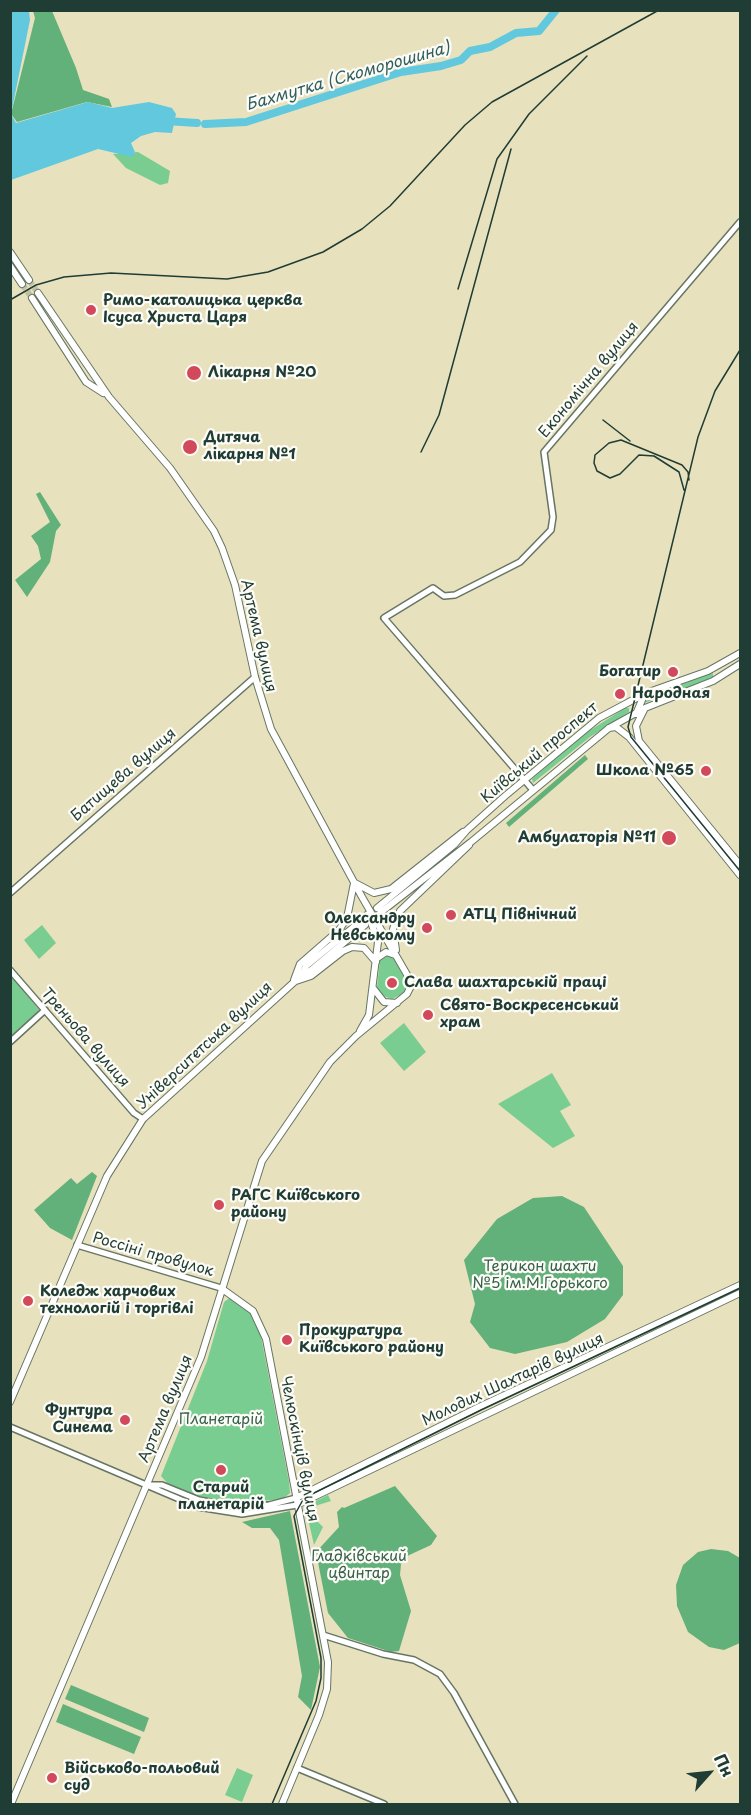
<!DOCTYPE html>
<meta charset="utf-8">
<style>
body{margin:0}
#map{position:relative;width:751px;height:1815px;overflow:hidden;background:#e8e1bd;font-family:"Playpen Sans",sans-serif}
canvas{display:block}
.frame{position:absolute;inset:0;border:12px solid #1f3d34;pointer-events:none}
.north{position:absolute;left:679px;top:1743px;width:60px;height:60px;-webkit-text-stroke:4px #fdfcf7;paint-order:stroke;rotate:63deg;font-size:16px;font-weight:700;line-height:24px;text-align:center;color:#1f3d34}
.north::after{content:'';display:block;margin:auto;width:21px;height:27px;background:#1f3d34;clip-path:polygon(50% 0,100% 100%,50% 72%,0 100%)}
</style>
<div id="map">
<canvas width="751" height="1815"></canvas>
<div class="frame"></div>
<div class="north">Пн</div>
</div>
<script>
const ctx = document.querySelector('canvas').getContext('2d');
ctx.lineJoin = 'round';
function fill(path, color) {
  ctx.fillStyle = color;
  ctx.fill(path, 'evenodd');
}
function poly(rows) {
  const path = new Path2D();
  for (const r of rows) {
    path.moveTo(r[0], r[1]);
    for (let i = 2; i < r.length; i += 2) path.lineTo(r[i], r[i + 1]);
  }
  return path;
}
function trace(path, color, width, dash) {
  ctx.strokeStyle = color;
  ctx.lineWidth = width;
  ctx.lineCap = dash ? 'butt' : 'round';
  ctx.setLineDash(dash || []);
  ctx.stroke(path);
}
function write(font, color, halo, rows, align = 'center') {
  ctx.font = font + ' "Playpen Sans",sans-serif';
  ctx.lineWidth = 4.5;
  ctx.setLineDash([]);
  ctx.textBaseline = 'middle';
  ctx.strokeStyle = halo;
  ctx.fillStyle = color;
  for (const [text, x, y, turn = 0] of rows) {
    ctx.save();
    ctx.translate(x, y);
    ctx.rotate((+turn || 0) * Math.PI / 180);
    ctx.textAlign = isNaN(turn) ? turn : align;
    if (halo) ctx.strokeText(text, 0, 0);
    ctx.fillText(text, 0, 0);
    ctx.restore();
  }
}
const green = poly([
 [138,152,170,171,168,183,160,185,126,168,113,154],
 [713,673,713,677,694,685,644,703,644,698],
 [625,708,629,708,629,712,590,737,533,783,532,779,581,736],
 [42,925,56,943,39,959,24,940],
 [387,956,395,959,407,983,404,993,392,999,383,996,377,987,380,960],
 [11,975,40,1011,11,1038],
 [404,1023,426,1052,404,1071,380,1043],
 [552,1073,571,1105,560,1111,575,1136,553,1148,498,1104],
 [231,1297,250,1311,259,1326,289,1482,290,1493,283,1499,230,1504,192,1494,168,1484,161,1476,207,1361,224,1302],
 [328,1495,331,1501,315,1506,318,1522,323,1527,314,1545,306,1510,308,1505],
 [237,1768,253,1775,242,1802,225,1795]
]);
const forest = poly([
 [33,11,52,11,76,68,83,90,109,99,112,107,87,102,17,122,11,114,35,18],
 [40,492,61,525,56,531,50,562,27,597,15,580,41,559,38,546,31,536,50,522,36,494],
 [585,755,588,759,509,827,506,823],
 [92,1172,97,1176,72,1240,50,1228,34,1210,71,1178,77,1184],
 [562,1196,584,1207,623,1266,623,1295,605,1319,567,1342,515,1354,490,1348,470,1322,475,1304,464,1260,497,1219,533,1198],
 [395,1486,437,1536,431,1545,405,1557,401,1564,400,1575,411,1611,399,1651,391,1652,348,1638,328,1613,316,1552,339,1527,337,1512,342,1507,344,1508],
 [290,1511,320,1667,311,1710,298,1697,302,1676,279,1540,270,1528,252,1528,242,1522],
 [711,1549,728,1551,740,1558,740,1643,724,1650,709,1647,688,1632,677,1606,676,1585,683,1565,698,1552],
 [71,1685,149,1718,144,1732,65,1699],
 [63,1704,141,1737,134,1754,56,1722]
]);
const water = poly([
 [11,10,29,11,30,20,11,114,16,123,88,102,112,108,149,102,172,108,176,114,172,133,155,132,141,136,131,143,135,152,132,157,98,149,11,180]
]);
const river = poly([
 [166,121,197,123],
 [205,124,246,122,401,72,441,66,461,60,470,51,490,47,516,33,539,31,556,10]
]);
const majorTunnel = poly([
 [29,280,38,293],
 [22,284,32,298]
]);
const minor = poly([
 [533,790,384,618,433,588,444,596,455,595,520,562,551,530,553,517,544,452,740,222],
 [10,893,255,677],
 [10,970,134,1113,143,1119],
 [10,1042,45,1010],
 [77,1245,221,1288],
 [10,1427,198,1507,242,1514,297,1505],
 [149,1485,162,1485,199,1500,230,1506,269,1505,296,1498],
 [323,1635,383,1654,414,1660,440,1674,454,1693,515,1804],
 [297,1768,384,1804]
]);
const major = poly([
 [10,252,29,280],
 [10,266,22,284],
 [32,298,86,382,103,393],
 [644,710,636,726,639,741,740,865],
 [636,714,645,693],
 [609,728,616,727,629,737,740,875],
 [355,883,374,893,391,889,463,832],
 [377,908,454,845,467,830,505,796,599,718,646,693,708,671,740,653],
 [380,913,471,842,609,728,645,708,713,681,740,664],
 [396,950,393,929,400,911,469,845],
 [376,959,386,952,395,955],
 [303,973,306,966,361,921],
 [294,980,300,964,339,930,347,918,354,883],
 [296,981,311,976,343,951,352,947,364,948,376,962],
 [373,988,384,1002,397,1003],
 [360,1031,369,1015,378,942,368,914],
 [221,1288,253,1311,266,1339,328,1662,327,1689,319,1715,282,1804],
 [10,1402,107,1176,143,1119,303,974,310,971,365,925],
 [296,1498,479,1407,740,1285],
 [297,1505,740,1293],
 [11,1804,201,1357,262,1161,330,1062,356,1036,407,994,411,986,409,978,362,897,271,729,255,677,235,585,222,548,214,531,170,468,109,397,38,293]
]);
const tram = poly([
 [740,350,715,391,698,437,628,727,631,737,740,871],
 [603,420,630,441],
 [684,490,679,472,654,456,639,455,620,474,610,478,597,471,594,463,595,455,609,443,621,440,682,465,688,472,689,480],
 [272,1804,316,1701,321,1678,321,1658,294,1516,304,1498,481,1410,740,1288]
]);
const rail = poly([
 [458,289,497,159,529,114,587,56],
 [10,300,36,285,64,277,111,273,227,279,268,272,323,252,362,229,390,206,465,125,492,102,659,10],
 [421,452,439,415,511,149]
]);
const markers = [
 [91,310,6,"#d1495b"],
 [194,373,8,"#d1495b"],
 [190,447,8,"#d1495b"],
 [673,672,6,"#d1495b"],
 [620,694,6,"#d1495b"],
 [706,771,6,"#d1495b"],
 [669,838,8,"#d1495b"],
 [451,915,6,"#d1495b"],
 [427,928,6,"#d1495b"],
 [392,983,6,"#d1495b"],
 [428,1015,6,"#d1495b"],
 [219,1205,6,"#d1495b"],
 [28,1301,6,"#d1495b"],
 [287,1340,6,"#d1495b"],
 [125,1420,6,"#d1495b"],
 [221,1470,6,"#d1495b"],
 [52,1778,6,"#d1495b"]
];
const poiNames = [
 ["Римо-католицька церква",103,301],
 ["Ісуса Христа Царя",103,318],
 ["Лікарня №20",208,373],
 ["Дитяча",204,438],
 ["лікарня №1",204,455],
 ["Богатир",661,672,"right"],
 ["Народная",632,694],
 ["Школа №65",694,771,"right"],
 ["Амбулаторія №11",656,838,"right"],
 ["АТЦ Північний",463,915],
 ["Олександру",415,919,"right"],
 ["Невському",415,936,"right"],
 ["Слава шахтарській праці",404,983],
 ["Свято-Воскресенський",440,1006],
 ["храм",440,1023],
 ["РАГС Київського",231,1196],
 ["району",231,1213],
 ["Коледж харчових",40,1292],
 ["технологій і торгівлі",40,1309],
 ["Прокуратура",299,1331],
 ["Київського району",299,1348],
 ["Фунтура",113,1411,"right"],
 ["Синема",113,1428,"right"],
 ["Старий",221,1488,"center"],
 ["планетарій",221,1505,"center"],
 ["Військово-польовий",64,1769],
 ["суд",64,1786]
];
const streetNames = [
 ["Економічна вулиця",589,380,-50],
 ["Артема вулиця",258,636,77],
 ["Київський проспект",540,753,-40],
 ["Батищева вулиця",124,775,-41],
 ["Треньова вулиця",85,1038,49],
 ["Університетська вулиця",205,1046,-43],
 ["Россіні провулок",153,1255,16],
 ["Молодих Шахтарів вулиця",513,1380,-25],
 ["Артема вулиця",166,1409,-67],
 ["Челюскінців вулиця",299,1449,79]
];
const parkNames = [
 ["Терикон шахти",540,1267],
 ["№5 ім.М.Горького",540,1284],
 ["Планетарій",221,1420],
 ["Гладківський",359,1557],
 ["цвинтар",359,1574]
];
const waterNames = [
 ["Бахмутка (Скоморошина)",348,77,-16]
];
fill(green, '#79cd90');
fill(forest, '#62b07a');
fill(water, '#61c8de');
trace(river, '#61c8de', 8);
trace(majorTunnel, '#c0c0a2', 6, [6, 3]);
trace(minor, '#657664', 8);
trace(major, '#657664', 8);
trace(minor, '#fff', 5);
trace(major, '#fff', 6);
trace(tram, '#1f3d34', 1.5);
trace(rail, '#1f3d34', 1.5);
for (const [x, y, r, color] of markers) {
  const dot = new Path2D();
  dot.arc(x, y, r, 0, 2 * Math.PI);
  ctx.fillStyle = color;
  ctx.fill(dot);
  trace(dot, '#fdfcf7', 2);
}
write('bold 15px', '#1f3d34', '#fdfcf7', poiNames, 'left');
write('15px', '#1f3d34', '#fdfcf7', streetNames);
write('15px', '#36614b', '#fdfcf7', parkNames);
write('italic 16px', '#30605e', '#fdfcf7', waterNames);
</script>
